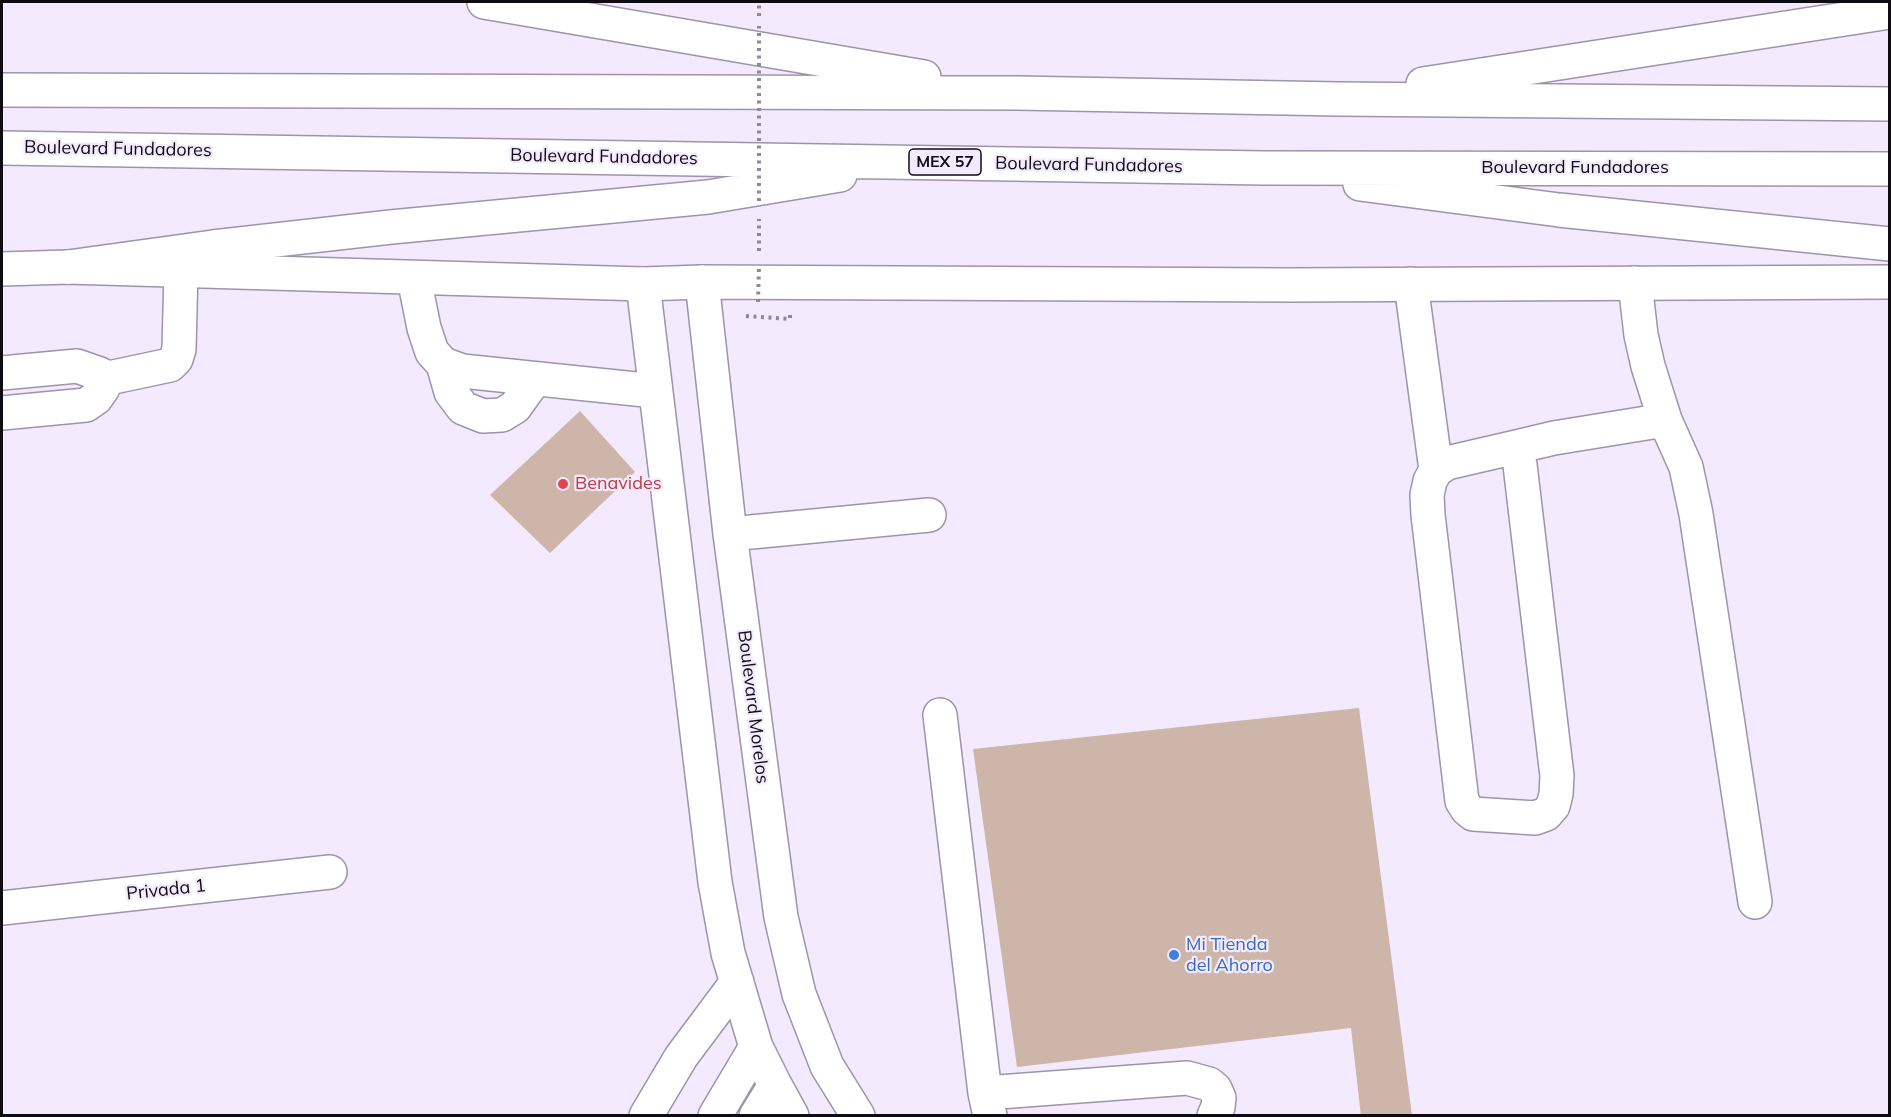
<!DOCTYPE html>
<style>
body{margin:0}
#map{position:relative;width:1891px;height:1117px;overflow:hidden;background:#f3eafd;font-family:Mulish,sans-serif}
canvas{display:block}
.frame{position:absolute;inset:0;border:3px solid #0f0b12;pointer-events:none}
</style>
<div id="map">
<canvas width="1891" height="1117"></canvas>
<div class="frame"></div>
</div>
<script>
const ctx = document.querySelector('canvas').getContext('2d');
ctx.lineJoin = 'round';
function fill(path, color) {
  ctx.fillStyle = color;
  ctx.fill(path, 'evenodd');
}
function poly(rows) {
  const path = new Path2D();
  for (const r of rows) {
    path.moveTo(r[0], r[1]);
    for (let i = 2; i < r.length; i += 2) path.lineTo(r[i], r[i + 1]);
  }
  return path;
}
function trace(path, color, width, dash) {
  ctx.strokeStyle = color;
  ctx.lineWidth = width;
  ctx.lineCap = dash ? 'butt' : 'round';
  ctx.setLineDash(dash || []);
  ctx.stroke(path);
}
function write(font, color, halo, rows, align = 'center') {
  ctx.font = font + ' Mulish,sans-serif';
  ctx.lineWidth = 4.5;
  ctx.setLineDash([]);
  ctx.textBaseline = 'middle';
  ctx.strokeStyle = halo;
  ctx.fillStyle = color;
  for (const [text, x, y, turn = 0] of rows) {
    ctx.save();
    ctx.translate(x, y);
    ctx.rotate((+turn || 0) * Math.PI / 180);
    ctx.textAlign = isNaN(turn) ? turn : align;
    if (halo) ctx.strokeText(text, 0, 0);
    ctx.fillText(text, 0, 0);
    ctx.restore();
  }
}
const building = poly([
 [580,411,635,472,550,553,490,495],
 [1359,708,1412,1116,1361,1116,1351,1028,1017,1067,973,749]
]);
const path = poly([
 [759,16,759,2],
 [759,251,759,219],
 [746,316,790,319,790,314]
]);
const minor = poly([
 [414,278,424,328,432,352,443,364,462,371,655,391],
 [702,282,730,534,781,917,799,994,827,1066,858,1116],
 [1635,283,1641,335,1648,366,1665,420,1686,467,1696,514,1755,902],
 [643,284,715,882,728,953,756,1047,775,1085,792,1116],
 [1411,284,1436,470],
 [443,364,451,392,463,408,483,416,502,415,515,407,535,379],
 [2,373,77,366,100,374,104,379],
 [104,379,170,365,176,359,179,349,181,271],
 [2,413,86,405,96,398,103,388,104,379],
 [1516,447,1520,465,1557,776,1556,794,1553,806,1546,814,1535,818,1473,814,1467,809,1462,801,1428,515,1427,495,1430,481,1436,470,1447,463,1516,447,1554,438,1665,420],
 [730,534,929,515],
 [940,715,985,1093,990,1116],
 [2,908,330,872],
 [985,1093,1187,1078,1209,1084,1215,1089,1219,1098,1218,1107,1214,1116],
 [646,1116,681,1057,737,982],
 [715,1116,756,1047],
 [756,1116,775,1085]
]);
const major = poly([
 [2,269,68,267,643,284,702,282,1290,285,1890,282]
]);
const highway = poly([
 [484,2,924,77],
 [1423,84,1890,12],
 [2,90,1017,93,1338,99,1890,104],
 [2,148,1264,168,1890,169],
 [1360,184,1559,210,1890,244],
 [68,267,213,247,391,227,708,197,840,175]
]);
const pathBridge = poly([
 [759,201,759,26],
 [758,302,759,266]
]);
const markers = [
 [563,484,6,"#e0444e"],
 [1174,955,6,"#3f7fe0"]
];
const shields = [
 [945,162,72]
];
const shieldNames = [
 ["MEX 57",945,162]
];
const streetNames = [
 ["Boulevard Fundadores",118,149,1],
 ["Boulevard Fundadores",604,157,1],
 ["Boulevard Fundadores",1089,165,1],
 ["Boulevard Fundadores",1575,168],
 ["Boulevard Morelos",753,707,83],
 ["Privada 1",166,890,-6]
];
const healthNames = [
 ["Benavides",575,484]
];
const shopNames = [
 ["Mi Tienda",1186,945],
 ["del Ahorro",1186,966]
];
fill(building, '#ceb5a9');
trace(minor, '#9e94a9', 36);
trace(major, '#9e94a9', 36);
trace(highway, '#9e94a9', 36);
trace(path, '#8f8996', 4, [3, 4.5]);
trace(minor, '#fff', 33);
trace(major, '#fff', 33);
trace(highway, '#fff', 33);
trace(pathBridge, '#8f8996', 4, [3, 4.5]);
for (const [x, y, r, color] of markers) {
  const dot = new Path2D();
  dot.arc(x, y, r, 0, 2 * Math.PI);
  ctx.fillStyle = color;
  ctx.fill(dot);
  trace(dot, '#f3eafd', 2);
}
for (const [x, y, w] of shields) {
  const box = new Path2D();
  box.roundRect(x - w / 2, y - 13, w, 26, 4.5);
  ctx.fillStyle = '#f3eafd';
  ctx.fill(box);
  trace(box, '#0f0b12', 1.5);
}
write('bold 16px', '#0f0b12', null, shieldNames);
write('18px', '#0f0b12', '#f3eafd', streetNames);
write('18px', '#be3a42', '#f3eafd', healthNames, 'left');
write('18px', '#366cbe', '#f3eafd', shopNames, 'left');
</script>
